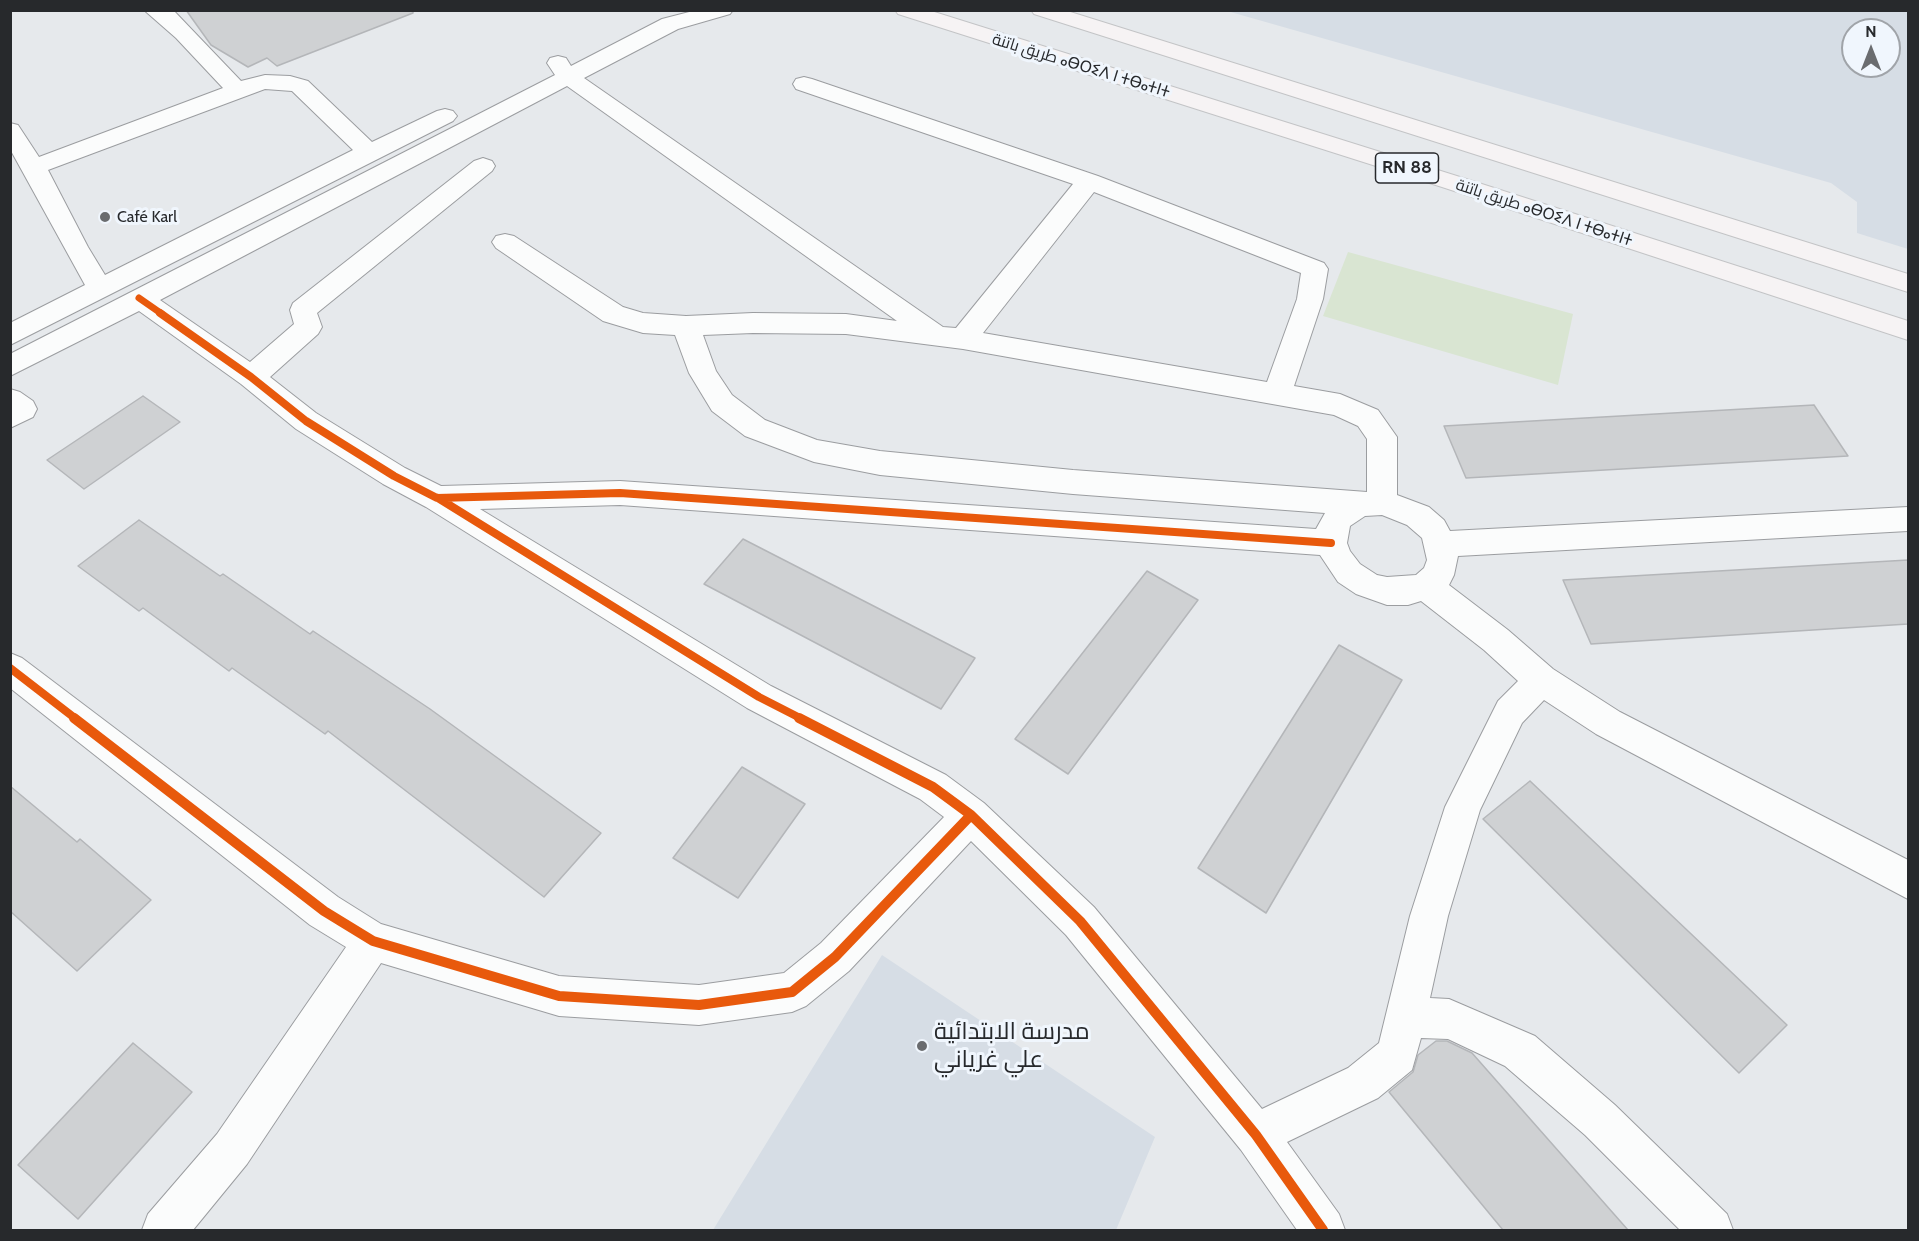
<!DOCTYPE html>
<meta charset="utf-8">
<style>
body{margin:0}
#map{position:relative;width:1919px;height:1241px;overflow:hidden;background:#e6e9ec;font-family:Cabin,sans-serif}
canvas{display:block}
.frame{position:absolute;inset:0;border:12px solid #27292c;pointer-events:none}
.north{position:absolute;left:1841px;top:18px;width:60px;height:60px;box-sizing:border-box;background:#f0f6fd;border:2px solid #a0a4a9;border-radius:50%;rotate:0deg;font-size:16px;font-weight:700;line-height:24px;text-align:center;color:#27292c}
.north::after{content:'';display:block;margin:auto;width:21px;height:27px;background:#6a6c6f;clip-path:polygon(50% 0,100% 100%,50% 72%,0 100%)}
</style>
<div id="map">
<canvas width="1919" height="1241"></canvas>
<div class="frame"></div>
<div class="north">N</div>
</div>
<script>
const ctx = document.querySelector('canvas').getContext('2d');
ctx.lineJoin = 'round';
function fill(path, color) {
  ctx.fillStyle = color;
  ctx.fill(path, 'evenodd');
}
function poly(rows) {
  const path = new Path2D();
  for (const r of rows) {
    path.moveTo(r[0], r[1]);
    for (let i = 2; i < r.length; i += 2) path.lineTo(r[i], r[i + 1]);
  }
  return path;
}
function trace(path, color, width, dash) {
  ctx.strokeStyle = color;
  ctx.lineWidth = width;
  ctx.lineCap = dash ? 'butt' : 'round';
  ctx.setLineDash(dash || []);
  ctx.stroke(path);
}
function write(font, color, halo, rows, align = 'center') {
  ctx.font = font + ' Cabin,Cairo,"Noto Sans Tifinagh",sans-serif';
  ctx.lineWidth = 6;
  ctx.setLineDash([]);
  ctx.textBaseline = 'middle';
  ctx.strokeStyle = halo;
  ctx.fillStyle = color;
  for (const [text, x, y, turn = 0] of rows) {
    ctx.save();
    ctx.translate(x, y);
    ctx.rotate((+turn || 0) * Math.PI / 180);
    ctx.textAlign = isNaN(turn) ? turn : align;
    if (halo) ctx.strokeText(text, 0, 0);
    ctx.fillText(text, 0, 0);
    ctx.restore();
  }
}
const built = poly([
 [1227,11,1908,11,1908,249,1857,233,1857,202,1831,183],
 [1853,30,1889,30,1889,66,1853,66],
 [882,955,1155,1137,1116,1230,713,1230]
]);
const green = poly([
 [1348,252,1573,314,1558,385,1323,316]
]);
const building = poly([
 [186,10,413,10,413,13,277,66,267,58,248,67,211,45,186,10],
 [143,396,180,422,84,489,47,460,143,396],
 [1814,405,1848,456,1466,478,1444,426,1814,405],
 [139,520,220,576,223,574,310,634,313,631,430,709,601,833,544,897,328,731,325,734,232,668,229,671,143,608,139,611,78,566,139,520],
 [743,539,975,658,941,709,704,584,743,539],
 [1908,560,1908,624,1591,644,1563,580,1908,560],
 [1147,571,1198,600,1068,774,1015,739,1147,571],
 [1339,645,1402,680,1266,913,1198,868,1339,645],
 [742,767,805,804,738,898,673,858,742,767],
 [1530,781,1787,1025,1739,1073,1483,819,1530,781],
 [10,786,77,842,80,839,151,900,77,971,10,911,10,786],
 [1436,1041,1447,1041,1472,1053,1628,1230,1503,1230,1389,1092,1413,1072,1418,1055,1436,1041],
 [133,1043,192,1092,78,1219,18,1165,133,1043]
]);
const minor = poly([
 [144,10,175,12,241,81,265,75,290,76,308,81,372,142,437,111,445,109,453,111,457,116,453,121,10,345,10,323,85,285,10,149,10,123,18,125,39,157,223,88,176,38,144,10],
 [265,89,292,91,353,150,105,275,88,247,48,170,265,89],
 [697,10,733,10,730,14,678,29,584,78,943,327,956,328,1073,184,796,89,793,84,796,79,804,77,812,79,1098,176,1324,263,1328,269,1323,299,1294,386,1340,394,1378,410,1397,437,1397,495,1429,507,1444,520,1450,531,1908,507,1908,531,1458,556,1454,575,1449,585,1508,630,1553,669,1620,712,1908,860,1908,899,1596,734,1544,700,1522,723,1480,810,1448,916,1430,998,1449,999,1535,1036,1615,1105,1727,1214,1733,1230,1680,1230,1585,1135,1505,1066,1448,1039,1421,1038,1412,1070,1378,1098,1287,1142,1339,1214,1345,1230,1297,1230,1241,1150,1066,935,971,841,849,971,806,1006,792,1012,699,1025,559,1016,381,963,247,1164,193,1230,142,1230,148,1214,217,1134,346,947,310,925,10,688,10,653,22,658,338,897,381,924,559,976,699,985,784,973,821,943,944,817,920,799,747,708,426,507,383,484,296,429,241,384,139,311,10,376,10,354,555,75,547,63,550,58,558,56,566,58,571,66,662,19,697,10],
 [567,86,897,321,846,314,753,313,686,316,643,313,623,307,514,236,505,234,496,236,492,242,496,248,603,321,643,333,675,335,689,373,712,411,745,436,814,462,880,475,1073,494,1325,513,1316,529,620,481,441,486,405,468,316,413,270,377,318,334,322,327,317,313,492,171,495,166,492,161,483,158,474,161,293,303,290,310,294,324,250,362,160,300,567,86],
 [1094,192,1301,273,1297,299,1267,382,983,333,1094,192],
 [753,333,846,334,963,349,1334,415,1358,426,1367,439,1367,492,1073,470,880,451,817,440,765,420,732,395,716,371,703,335,753,333],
 [620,505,1320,555,1338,582,1356,594,1387,605,1408,605,1421,601,1484,650,1518,681,1498,701,1445,807,1410,916,1379,1043,1348,1068,1262,1109,1094,907,984,803,946,775,771,686,480,509,620,505],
 [1382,515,1407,525,1422,538,1427,560,1424,568,1416,575,1387,577,1377,575,1360,564,1350,551,1347,543,1350,526,1365,516,1382,515],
 [10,389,20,392,33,401,37,409,33,417,10,428,10,389]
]);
const major = poly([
 [895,10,928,10,1460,177,1908,321,1908,340,1442,187,898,14,895,10],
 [1031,10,1064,10,1908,274,1908,292,1034,14,1031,10]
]);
const cyclewayFar2 = poly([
 [139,298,162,314]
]);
const cyclewayFar1 = poly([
 [160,313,251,377,306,421,394,476,437,498,620,493,1331,543],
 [438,498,759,697,802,719],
 [10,668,76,719]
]);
const cycleway = poly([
 [74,718,324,911,373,941,559,996,699,1005,792,992,835,957,971,815],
 [799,718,933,787,971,815,1080,921,1256,1135,1323,1230]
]);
const markers = [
 [105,217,6,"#6a6c6f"],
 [922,1046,6,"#6a6c6f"]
];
const farStreetnames = [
 ["طريق باتنة ⴰⴱⵔⵉⴷ ⵏ ⵜⴱⴰⵜⵏⵜ",1081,66,17],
 ["طريق باتنة ⴰⴱⵔⵉⴷ ⵏ ⵜⴱⴰⵜⵏⵜ",1544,213,18]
];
const farPoinames = [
 ["Café Karl",117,217]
];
const shields = [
 [1407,168,63]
];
const shieldNames = [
 ["RN 88",1407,168]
];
const nearPoinames = [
 ["مدرسة الابتدائية",934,1032],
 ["علي غرياني",934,1060]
];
fill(built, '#d6dde5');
fill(green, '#d9e5d2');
fill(building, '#cfd1d3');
trace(building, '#b4b6b9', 1.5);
trace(minor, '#9b9da0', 2);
trace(major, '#c3c4c6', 2);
fill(minor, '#fbfcfc');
fill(major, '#f6f3f4');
trace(cyclewayFar2, '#e8590c', 7);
trace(cyclewayFar1, '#e8590c', 8);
trace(cycleway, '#e8590c', 10);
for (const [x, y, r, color] of markers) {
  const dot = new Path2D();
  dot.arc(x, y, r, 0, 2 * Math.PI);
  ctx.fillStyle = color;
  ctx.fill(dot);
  trace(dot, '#f0f6fd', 2);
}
write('16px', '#27292c', '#f0f6fd', farStreetnames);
write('16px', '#27292c', '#f0f6fd', farPoinames, 'left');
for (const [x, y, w] of shields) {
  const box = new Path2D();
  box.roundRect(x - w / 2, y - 15, w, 30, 4.5);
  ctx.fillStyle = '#f0f6fd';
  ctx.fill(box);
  trace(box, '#27292c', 1.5);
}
write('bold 18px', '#27292c', null, shieldNames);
write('24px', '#27292c', '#f0f6fd', nearPoinames, 'left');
</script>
